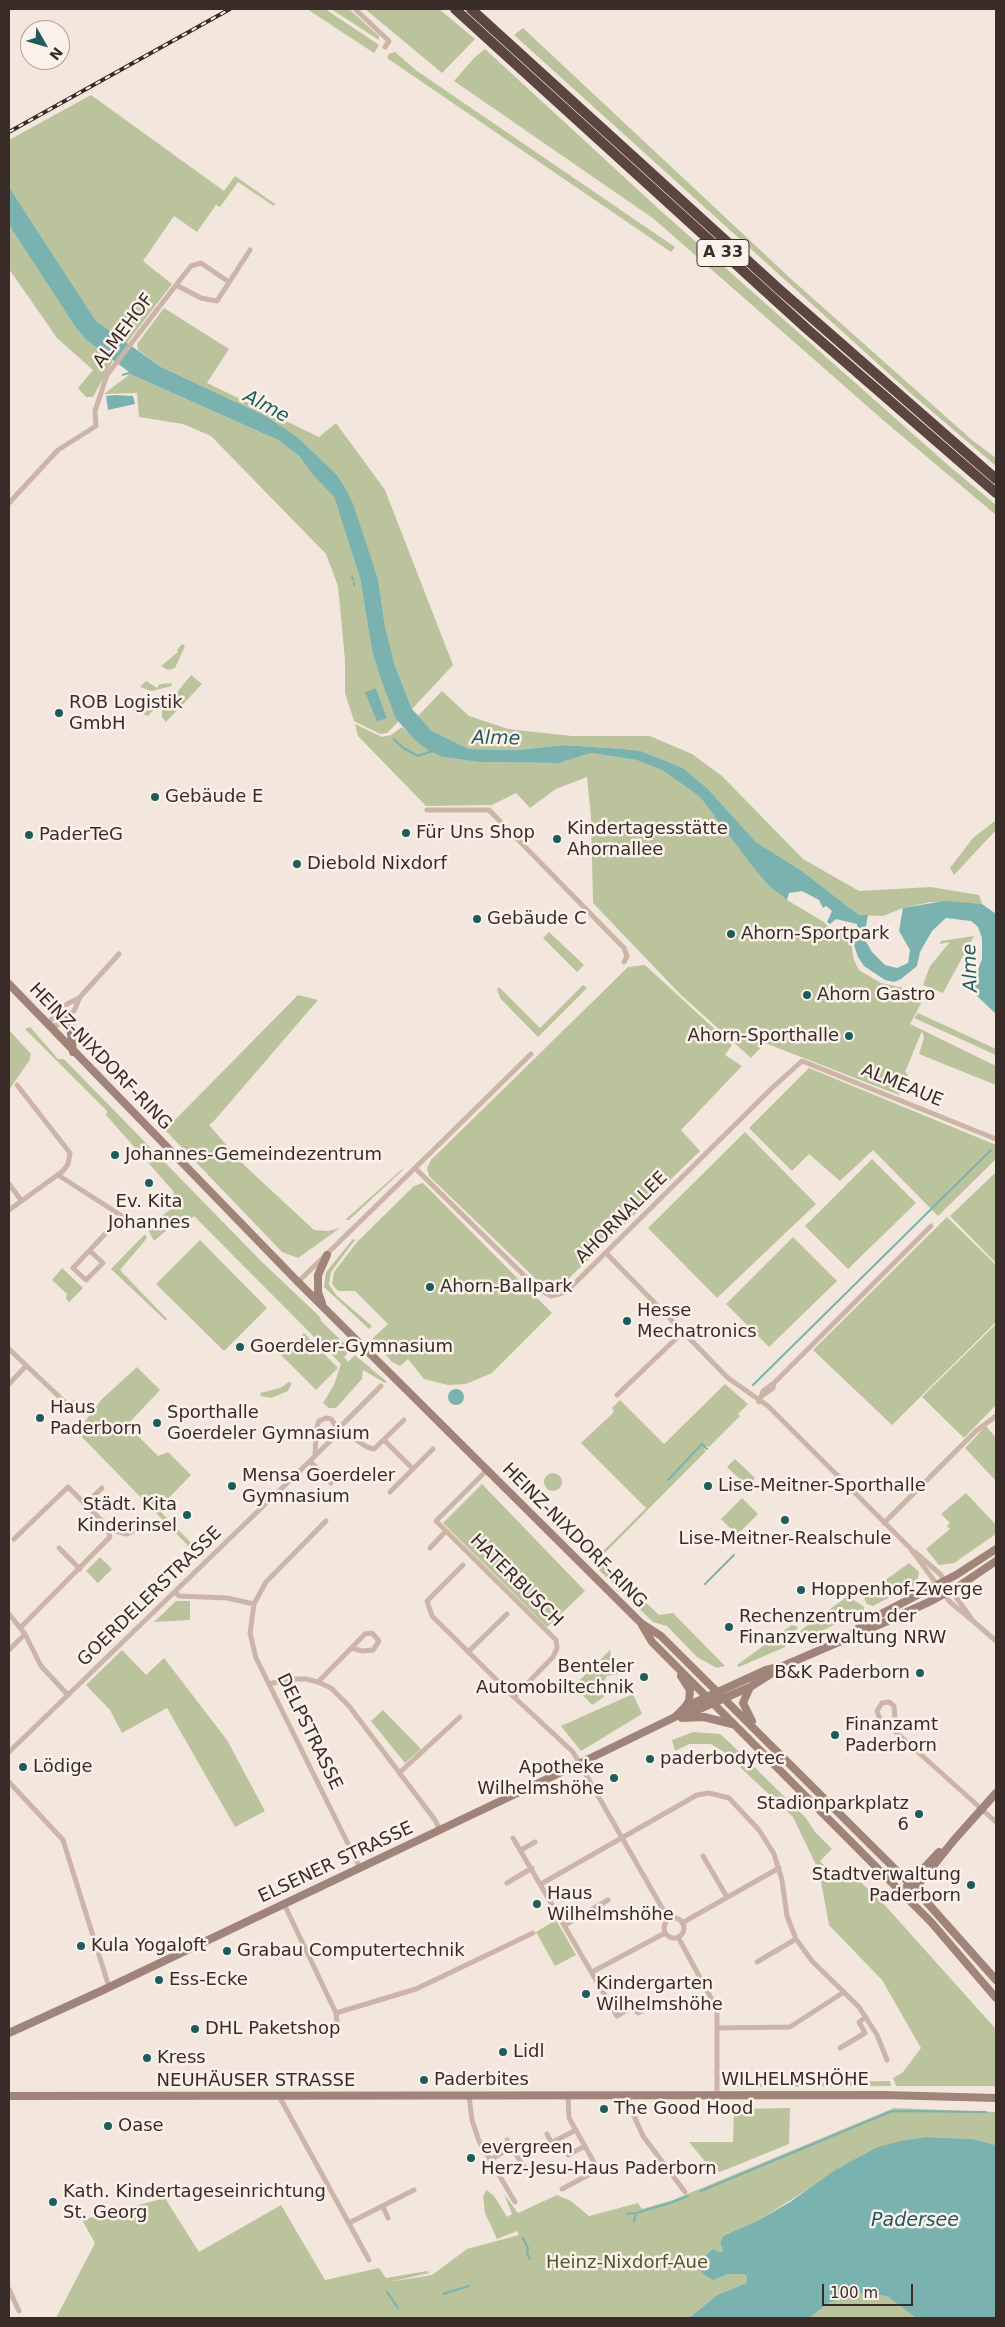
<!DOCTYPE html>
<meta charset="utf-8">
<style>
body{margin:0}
#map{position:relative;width:1005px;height:2327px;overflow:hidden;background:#f3e7dd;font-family:"DejaVu Sans",sans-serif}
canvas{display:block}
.frame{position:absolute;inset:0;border:10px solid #392c28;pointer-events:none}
.north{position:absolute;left:20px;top:20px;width:50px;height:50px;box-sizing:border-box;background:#fbf1ea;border:1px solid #ada29c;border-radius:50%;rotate:128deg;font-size:14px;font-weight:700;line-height:20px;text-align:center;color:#392c28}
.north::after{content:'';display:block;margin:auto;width:18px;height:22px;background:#1c5d5b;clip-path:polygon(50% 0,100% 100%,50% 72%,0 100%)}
.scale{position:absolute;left:822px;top:2284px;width:91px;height:22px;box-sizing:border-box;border:2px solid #392c28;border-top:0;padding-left:6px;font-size:15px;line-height:18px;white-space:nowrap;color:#392c28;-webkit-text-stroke:4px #fbf1ea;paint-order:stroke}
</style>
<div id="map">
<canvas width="1005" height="2327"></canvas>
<div class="frame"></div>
<div class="north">N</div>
<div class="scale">100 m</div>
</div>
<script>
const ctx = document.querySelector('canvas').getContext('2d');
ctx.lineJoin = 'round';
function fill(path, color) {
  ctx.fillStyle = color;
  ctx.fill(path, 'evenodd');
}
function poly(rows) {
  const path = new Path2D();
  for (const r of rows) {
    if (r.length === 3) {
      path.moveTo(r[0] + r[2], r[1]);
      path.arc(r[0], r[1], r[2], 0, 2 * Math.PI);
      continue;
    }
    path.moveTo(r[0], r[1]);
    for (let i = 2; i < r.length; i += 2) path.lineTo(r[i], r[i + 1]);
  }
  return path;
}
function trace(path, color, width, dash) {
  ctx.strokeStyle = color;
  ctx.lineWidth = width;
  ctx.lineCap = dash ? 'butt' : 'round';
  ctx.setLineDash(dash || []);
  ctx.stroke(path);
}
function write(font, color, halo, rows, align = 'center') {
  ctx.font = font + ' "DejaVu Sans",sans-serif';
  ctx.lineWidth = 5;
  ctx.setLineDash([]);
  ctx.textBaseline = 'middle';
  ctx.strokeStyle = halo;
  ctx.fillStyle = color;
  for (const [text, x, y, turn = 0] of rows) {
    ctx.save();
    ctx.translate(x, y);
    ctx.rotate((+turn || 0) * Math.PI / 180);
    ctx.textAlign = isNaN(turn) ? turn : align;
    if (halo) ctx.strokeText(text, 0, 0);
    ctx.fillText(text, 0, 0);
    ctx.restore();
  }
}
const green = poly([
 [307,9,325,9,379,45,374,53],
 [331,9,349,9,379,36,379,40],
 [365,9,439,9,475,39,442,73],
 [523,28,790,278,972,440,996,458,996,466,908,391,514,35],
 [485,49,661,211,948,465,996,505,996,515,883,420,654,219,454,81,474,58],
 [395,52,417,71,675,247,671,252,387,58,389,54],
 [91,95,224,191,235,176,275,204,274,206,238,182,220,207,216,205,197,232,174,216,143,261,172,284,127,343,96,321,9,187,9,140],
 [9,225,76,328,86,340,113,361,93,397,86,397,78,388,93,370,57,338,9,269],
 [164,308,229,349,207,383,319,437,336,423,385,490,453,665,412,709,395,666,385,626,378,579,346,489,337,475,264,415,161,367,138,350,137,344],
 [130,374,278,440,299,456,313,475,334,497,360,578,372,651,381,680,398,722,387,733,380,734,354,721,345,693,345,660,338,586,326,554,211,436,183,424,139,417,137,393,104,394],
 [376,688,387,718,377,722,366,692],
 [182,644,185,646,175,668,168,670,161,666,178,652,177,650],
 [191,675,202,684,166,722,162,717,162,711],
 [146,681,157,688,160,684,171,683,172,686,152,691,140,687],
 [442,691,469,716,508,729,572,736,650,736,692,754,722,776,803,859,859,891,931,887,979,895,982,904,931,902,903,908,883,916,859,915,802,871,756,842,707,788,683,768,641,751,624,749,563,745,518,750,469,749,432,731,418,716],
 [152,697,159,698,160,703,148,716,143,714,142,709],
 [355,724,382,737,391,735,402,727,429,751,444,757,479,762,559,763,591,753,638,760,662,770,700,797,769,886,787,900,824,922,832,931,850,936,854,960,859,970,881,983,913,990,925,996,910,1024,996,1066,996,1085,919,1054,924,1038,922,1031,905,1072,908,1074,899,1095,765,1043,751,1058,681,995,593,903,591,817,587,777,556,789,530,808,516,793,492,805,426,806,358,736],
 [996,820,996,830,954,875,950,868,973,838],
 [549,932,584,965,577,972,543,938],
 [974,936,943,993,923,985,930,966,950,942,940,944,941,941],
 [645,965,732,1045,725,1055,742,1066,681,1130,700,1151,560,1287,541,1284,429,1176,427,1168,431,1160,628,967],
 [583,985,587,988,538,1037,500,998,497,989,499,987,540,1028],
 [298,995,318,1000,214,1121,209,1125,244,1165,314,1230,328,1231,340,1228,298,1258,282,1252,165,1130],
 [918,1013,996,1049,996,1055,914,1018],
 [30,1027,58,1059,64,1059,260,1260,320,1317,321,1321,351,1350,344,1357,348,1362,355,1355,387,1382,385,1383,363,1370,362,1379,336,1408,329,1408,323,1403,334,1385,341,1364,194,1216,183,1227,167,1230,154,1241,147,1228,172,1208,174,1192,106,1115,107,1111,25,1029],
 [9,1030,31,1054,29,1061,9,1090],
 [809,1068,996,1145,996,1159,938,1216,873,1150,840,1181,809,1154,792,1171,749,1128],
 [745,1132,816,1204,717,1298,648,1228],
 [872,1159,916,1203,848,1269,805,1226],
 [404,1169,349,1220,345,1220,401,1170],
 [996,1172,996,1263,950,1216],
 [423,1183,552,1313,492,1373,466,1384,448,1385,424,1379,408,1359,400,1366,392,1362,372,1339,388,1324,355,1291,338,1291,332,1284,334,1272,357,1242,414,1186],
 [947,1217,996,1265,996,1322,892,1425,813,1350],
 [145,1234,147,1238,120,1270,167,1319,166,1321,111,1269],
 [793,1237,837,1281,769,1347,726,1304],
 [353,1239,355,1240,331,1272,329,1284,336,1295,372,1326,369,1329,324,1287,326,1272],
 [200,1240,267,1308,224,1351,156,1284],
 [62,1268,83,1288,69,1302,66,1299,67,1294,52,1280],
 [996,1324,996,1405,964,1438,922,1397],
 [304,1333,338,1368,316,1390,281,1355],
 [137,1367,160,1390,127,1425,158,1456,168,1452,191,1475,158,1509,202,1554,199,1557,77,1432,101,1400],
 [289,1382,292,1383,288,1391,271,1398,261,1396,260,1393,280,1388],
 [725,1384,748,1404,738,1414,740,1416,709,1447,707,1446,704,1449,706,1451,595,1563,593,1561,646,1508,581,1443,614,1412,612,1408,620,1400,664,1444],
 [986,1426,996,1438,996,1481,965,1448],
 [735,1459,755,1478,747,1486,727,1467],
 [553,1482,9],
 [482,1484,585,1591,547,1627,443,1523],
 [966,1493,996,1525,996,1534,954,1563,939,1565,926,1549,950,1529,947,1526,950,1523,941,1514],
 [742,1498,758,1514,737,1535,721,1519],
 [100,1557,112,1569,98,1583,86,1571],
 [909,1563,919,1572,917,1583,873,1606,867,1604,863,1596],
 [605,1564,659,1615,673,1613,725,1666,717,1668,697,1657,667,1626,653,1622,598,1569],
 [848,1596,864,1607,864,1610,793,1645,801,1630],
 [176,1601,190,1601,190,1620,154,1622],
 [792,1625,798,1627,785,1647,739,1667,737,1665],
 [122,1650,146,1675,164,1658,227,1740,265,1811,235,1827,167,1708,122,1733,110,1710,86,1685],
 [610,1650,613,1669,622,1673,607,1676,602,1685,604,1697,592,1705,574,1686],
 [633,1694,642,1714,581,1751,561,1726],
 [383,1710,421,1749,405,1763,371,1721],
 [693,1732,720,1734,729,1742,806,1818,815,1832,832,1849,820,1861,833,1875,853,1875,882,1902,994,2027,996,2030,996,2086,896,2086,893,2078,903,2072,921,2048,882,1980,829,1925,819,1871,793,1817,724,1752,711,1744,689,1744,675,1751,672,1740],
 [556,1920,576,1955,555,1966,536,1932],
 [890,2081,891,2086,732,2087,730,2084],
 [790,2108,789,2144,720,2172,708,2165,689,2142,733,2142,734,2109],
 [894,2108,996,2112,996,2145,973,2139,927,2137,840,2169,759,2220,723,2236,720,2243,723,2250,721,2252,711,2249,696,2266,714,2280,728,2274,744,2274,747,2277,746,2283,717,2295,689,2318,56,2318,95,2243,82,2220,165,2198,199,2252,281,2205,325,2280,379,2268,386,2278,427,2271,429,2273,389,2282,432,2275,467,2249,519,2235,517,2231,497,2239,485,2213,483,2196,487,2190,494,2196,507,2217,512,2214,504,2194,518,2213,557,2195,571,2201,589,2216,638,2203,642,2209,673,2200],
 [856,2293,872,2293,888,2297,916,2318,809,2318,829,2303]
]);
const water = poly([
 [9,187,96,321,161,367,264,415,297,437,337,475,346,489,353,504,378,579,385,626,395,666,412,709,432,731,469,749,518,750,563,745,624,749,641,751,683,768,707,788,756,842,802,871,859,915,868,915,864,938,872,952,885,965,897,968,908,963,910,950,899,931,903,908,944,901,982,904,996,914,996,1014,976,995,973,983,982,959,982,938,978,927,971,921,946,918,932,931,920,952,917,966,901,979,894,982,885,980,864,966,858,957,854,945,858,934,857,924,836,919,830,924,827,922,832,911,826,906,823,908,819,900,802,891,789,893,787,900,769,886,754,868,700,797,662,770,637,760,591,753,559,763,479,762,443,757,429,751,415,740,396,719,381,680,372,651,360,578,334,497,313,475,299,456,278,440,130,374,122,376,122,374,129,372,86,340,76,328,9,225],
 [116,395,133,396,135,404,108,410,106,396],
 [376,688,387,718,377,722,365,692],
 [456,1397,8],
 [927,2137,973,2139,996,2145,996,2318,916,2318,888,2297,872,2293,856,2293,829,2303,809,2318,689,2318,717,2295,746,2283,747,2277,744,2274,728,2274,714,2280,706,2276,695,2266,712,2249,721,2252,723,2250,720,2243,723,2236,759,2220,790,2202,838,2168,840,2169,844,2165,878,2147,901,2141]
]);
const stream = poly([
 [352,577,353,579],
 [354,582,354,585],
 [394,739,403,748,418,756,432,751],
 [753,1385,991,1150],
 [668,1480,702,1444,707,1449],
 [705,1584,734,1555],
 [701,2191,892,2111,986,2112],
 [627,2214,636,2213],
 [634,2222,636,2213,670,2203,688,2196],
 [523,2238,528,2248,527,2254,530,2259],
 [387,2292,398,2308],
 [443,2294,469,2286]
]);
const street = poly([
 [355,9,389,41,385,47],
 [176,285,191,266,201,263,229,282],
 [9,503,58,450,96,426,95,411,107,375,176,285,201,298,217,301,250,250],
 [427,810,489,810,624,948,627,956,624,962],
 [47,1024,67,1004,79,998],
 [48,1024,56,1026,62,1022,74,1011,80,997,119,954],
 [415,1168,531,1054],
 [58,1175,122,1216,73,1268,86,1280,103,1263,90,1251],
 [9,1184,21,1200],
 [9,1210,63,1171,68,1164,70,1153,17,1085],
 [606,1253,728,1378,768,1406,910,1548,950,1602,973,1621],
 [298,1282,415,1168,538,1289,551,1296,566,1292,771,1089,802,1061,996,1139],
 [9,1349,71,1408,74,1403],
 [9,1384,26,1366],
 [617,1395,683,1332],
 [762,1396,773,1388,774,1383],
 [759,1402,763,1391,774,1383,931,1226],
 [336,1435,348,1435,367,1447,374,1449,404,1420],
 [384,1440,413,1469],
 [315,1456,316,1430,319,1421,326,1418,331,1419,338,1429],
 [310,1461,331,1483],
 [487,1470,436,1521,556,1640,557,1648,553,1657,514,1697],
 [390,1492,433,1449],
 [85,1504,102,1488],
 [326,1521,266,1582,254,1604,250,1633,256,1658,360,1868],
 [884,1523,976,1431,996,1416],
 [108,1529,127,1534,142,1527],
 [14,1539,68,1487,107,1526,110,1537,21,1627],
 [59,1548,80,1569],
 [430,1548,446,1531],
 [915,1552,940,1574,973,1621,996,1641],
 [463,1565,427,1601,432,1616,514,1697,573,1752,669,1920],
 [175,1592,179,1596,227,1598,254,1604],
 [9,1614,25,1634,41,1666,68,1695],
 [9,1650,25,1634],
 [468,1652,507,1614],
 [318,1682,365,1634,372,1633,379,1641,373,1650,362,1651,352,1648],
 [269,1684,289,1679,306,1679,318,1682,331,1688,349,1706,435,1820,440,1830],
 [896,1732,894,1706,889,1702,882,1703,877,1711,879,1717,996,1822],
 [9,1752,315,1456,335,1436,338,1429,381,1386],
 [399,1773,460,1717],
 [9,1782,63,1840,109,1987],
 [513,1838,617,2016,632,2007,638,2013,655,2004],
 [521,1850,535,1842],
 [703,1856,727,1897],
 [507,1883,532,1868],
 [541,1884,697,1795,709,1793,729,1798,759,1830,774,1854,782,1880,787,1916,796,1939,812,1961,859,2007,877,2035,887,2060],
 [284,1904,336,2013,338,2031],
 [674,1928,10],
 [682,1923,779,1868],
 [565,1925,608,1900],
 [678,1937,717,2009,717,2095],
 [757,1962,796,1939],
 [592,1972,665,1933],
 [336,2013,416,1989,533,1933],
 [717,2028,790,2027,844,1992],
 [840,2048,865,2033,859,2022,866,2017],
 [279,2096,369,2260],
 [469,2096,472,2120,479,2141,515,2202],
 [628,2096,630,2107,643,2136,685,2192],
 [547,2134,551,2142],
 [507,2140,525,2169],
 [547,2145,576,2130],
 [565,2149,568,2155,585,2146],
 [490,2160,511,2147],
 [562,2189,592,2173,595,2164,569,2118,568,2096],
 [383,2207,388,2218],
 [349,2223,414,2190],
 [9,2289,19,2311]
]);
const secondary = poly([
 [9,984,298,1282,641,1623,661,1636,915,1889,996,1980],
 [69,1015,73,1052],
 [322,1303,318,1292,318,1275,327,1255],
 [642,1625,652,1642,931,1922,996,1998],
 [854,1631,879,1615,956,1575,996,1549],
 [681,1676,690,1690,689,1701,685,1707],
 [750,1687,743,1703,752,1721],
 [681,1717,750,1687,780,1668],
 [682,1718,704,1717,732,1724],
 [907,1886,939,1852],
 [913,1891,954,1840,996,1793],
 [9,2033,101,1991,570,1768,675,1717,685,1707,707,1697,766,1670,783,1666,883,1623,931,1601,959,1586,996,1561],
 [9,2096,884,2095,996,2098]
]);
const highway = poly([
 [455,9,807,329,996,493],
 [471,9,780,290,996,479]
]);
const rail = poly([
 [9,132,230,9]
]);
const markers = [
 [59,713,5,"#1c5d5b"],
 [155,797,5,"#1c5d5b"],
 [406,833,5,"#1c5d5b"],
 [29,835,5,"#1c5d5b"],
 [557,839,5,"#1c5d5b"],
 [297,864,5,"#1c5d5b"],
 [477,919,5,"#1c5d5b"],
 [731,934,5,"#1c5d5b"],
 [807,995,5,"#1c5d5b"],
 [849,1036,5,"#1c5d5b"],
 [115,1155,5,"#1c5d5b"],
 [149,1183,5,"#1c5d5b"],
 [430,1287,5,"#1c5d5b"],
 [627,1321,5,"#1c5d5b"],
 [240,1347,5,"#1c5d5b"],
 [40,1418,5,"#1c5d5b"],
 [157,1423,5,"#1c5d5b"],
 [232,1486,5,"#1c5d5b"],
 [708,1486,5,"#1c5d5b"],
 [187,1515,5,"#1c5d5b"],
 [785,1520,5,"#1c5d5b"],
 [801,1590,5,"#1c5d5b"],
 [729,1627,5,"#1c5d5b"],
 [920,1673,5,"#1c5d5b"],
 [644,1677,5,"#1c5d5b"],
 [835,1735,5,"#1c5d5b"],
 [650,1759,5,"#1c5d5b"],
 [23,1767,5,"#1c5d5b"],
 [614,1778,5,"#1c5d5b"],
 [919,1814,5,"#1c5d5b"],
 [971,1885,5,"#1c5d5b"],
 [537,1904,5,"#1c5d5b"],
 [81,1946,5,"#1c5d5b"],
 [227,1951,5,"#1c5d5b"],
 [159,1980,5,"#1c5d5b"],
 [586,1994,5,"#1c5d5b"],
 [195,2029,5,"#1c5d5b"],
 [503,2052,5,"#1c5d5b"],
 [147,2058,5,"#1c5d5b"],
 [424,2080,5,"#1c5d5b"],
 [604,2109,5,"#1c5d5b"],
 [108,2126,5,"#1c5d5b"],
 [471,2158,5,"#1c5d5b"],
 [53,2202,5,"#1c5d5b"]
];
const shields = [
 [723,253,52]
];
const shieldNames = [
 ["A 33",723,253]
];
const streetNames = [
 ["ALMEHOF",124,331,-53],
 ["HEINZ-NIXDORF-RING",100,1057,46],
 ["ALMEAUE",902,1086,22],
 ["AHORNALLEE",622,1218,-45],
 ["HEINZ-NIXDORF-RING",574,1536,45],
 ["HATERBUSCH",516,1581,45],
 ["GOERDELERSTRASSE",150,1597,-44],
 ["DELPSTRASSE",309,1732,64],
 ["ELSENER STRASSE",336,1863,-25],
 ["WILHELMSHÖHE",795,2080],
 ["NEUHÄUSER STRASSE",256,2081]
];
const poiNames = [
 ["ROB Logistik",69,703],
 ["GmbH",69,724],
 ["Gebäude E",165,797],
 ["Kindertagesstätte",567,829],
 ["Ahornallee",567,850],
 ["Für Uns Shop",416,833],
 ["PaderTeG",39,835],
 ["Diebold Nixdorf",307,864],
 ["Gebäude C",487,919],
 ["Ahorn-Sportpark",741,934],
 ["Ahorn Gastro",817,995],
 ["Ahorn-Sporthalle",839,1036,"right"],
 ["Johannes-Gemeindezentrum",125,1155],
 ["Ev. Kita",149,1202,"center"],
 ["Johannes",149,1223,"center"],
 ["Ahorn-Ballpark",440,1287],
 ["Hesse",637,1311],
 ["Mechatronics",637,1332],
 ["Goerdeler-Gymnasium",250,1347],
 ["Haus",50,1408],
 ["Paderborn",50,1429],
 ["Sporthalle",167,1413],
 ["Goerdeler Gymnasium",167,1434],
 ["Mensa Goerdeler",242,1476],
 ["Gymnasium",242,1497],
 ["Lise-Meitner-Sporthalle",718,1486],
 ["Städt. Kita",177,1505,"right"],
 ["Kinderinsel",177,1526,"right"],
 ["Lise-Meitner-Realschule",785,1539,"center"],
 ["Hoppenhof-Zwerge",811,1590],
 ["Rechenzentrum der",739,1617],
 ["Finanzverwaltung NRW",739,1638],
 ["Benteler",634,1667,"right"],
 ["Automobiltechnik",634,1688,"right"],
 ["B&K Paderborn",910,1673,"right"],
 ["Finanzamt",845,1725],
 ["Paderborn",845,1746],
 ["paderbodytec",660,1759],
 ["Lödige",33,1767],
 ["Apotheke",604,1768,"right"],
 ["Wilhelmshöhe",604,1789,"right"],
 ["Stadionparkplatz",909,1804,"right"],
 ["6",909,1825,"right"],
 ["Stadtverwaltung",961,1875,"right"],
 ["Paderborn",961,1896,"right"],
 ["Haus",547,1894],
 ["Wilhelmshöhe",547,1915],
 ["Kula Yogaloft",91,1946],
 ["Grabau Computertechnik",237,1951],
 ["Ess-Ecke",169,1980],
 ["Kindergarten",596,1984],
 ["Wilhelmshöhe",596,2005],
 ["DHL Paketshop",205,2029],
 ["Lidl",513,2052],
 ["Kress",157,2058],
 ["Paderbites",434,2080],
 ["The Good Hood",614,2109],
 ["Oase",118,2126],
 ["evergreen",481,2148],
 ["Herz-Jesu-Haus Paderborn",481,2169],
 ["Kath. Kindertageseinrichtung",63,2192],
 ["St. Georg",63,2213]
];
const parkNames = [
 ["Heinz-Nixdorf-Aue",627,2263]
];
const waterNames = [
 ["Alme",266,407,28],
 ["Alme",496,739,1],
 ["Alme",971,968,-92],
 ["Padersee",915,2221]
];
fill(green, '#bac39c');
fill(water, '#7ab2af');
trace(stream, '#7ab2af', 2);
trace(street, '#ccb5a8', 5);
trace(secondary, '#a08379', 8);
trace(highway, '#5a453f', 10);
trace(rail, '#392c28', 4);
trace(rail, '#fbf1ea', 2, [5.5]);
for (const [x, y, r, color] of markers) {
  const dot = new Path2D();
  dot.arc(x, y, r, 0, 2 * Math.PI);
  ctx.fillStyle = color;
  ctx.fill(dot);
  trace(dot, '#fbf1ea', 2);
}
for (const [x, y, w] of shields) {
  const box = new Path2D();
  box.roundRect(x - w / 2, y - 13.5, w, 27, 4);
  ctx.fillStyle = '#fbf1ea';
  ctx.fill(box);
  trace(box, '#392c28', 1);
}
write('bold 16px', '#392c28', null, shieldNames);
write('18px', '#392c28', '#fbf1ea', streetNames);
write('18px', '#392c28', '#fbf1ea', poiNames, 'left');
write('18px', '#4c582b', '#fbf1ea', parkNames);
write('italic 19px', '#1c5d5b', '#fbf1ea', waterNames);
</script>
